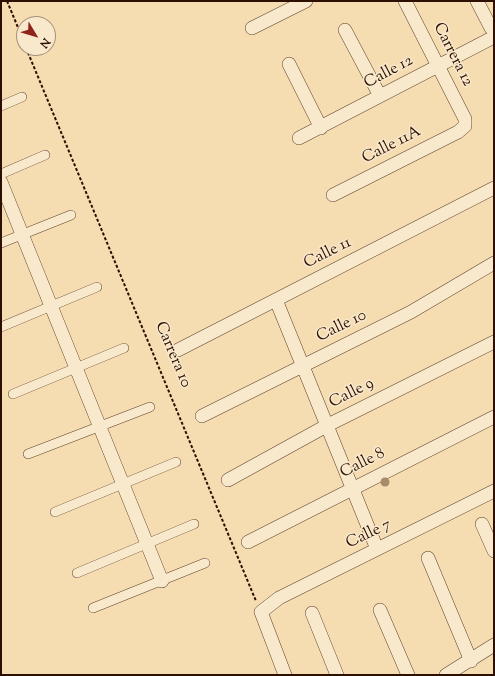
<!DOCTYPE html>
<style>
body{margin:0}
#map{position:relative;width:495px;height:676px;overflow:hidden;background:#f5dcb1;font-family:"Sorts Mill Goudy",serif}
canvas{display:block}
.frame{position:absolute;inset:0;border:2px solid #2d0f00;pointer-events:none}
.north{position:absolute;left:16px;top:16px;width:40px;height:40px;box-sizing:border-box;background:#f8e8cc;border:1px solid #a7917a;border-radius:50%;rotate:128deg;font-size:11px;font-weight:700;line-height:16px;text-align:center;color:#2d0f00}
.north::after{content:'';display:block;margin:auto;width:14px;height:18px;background:#8f2418;clip-path:polygon(50% 0,100% 100%,50% 72%,0 100%)}
</style>
<div id="map">
<canvas width="495" height="676"></canvas>
<div class="frame"></div>
<div class="north">N</div>
</div>
<script>
const ctx = document.querySelector('canvas').getContext('2d');
ctx.lineJoin = 'round';
function poly(rows) {
  const path = new Path2D();
  for (const r of rows) {
    path.moveTo(r[0], r[1]);
    for (let i = 2; i < r.length; i += 2) path.lineTo(r[i], r[i + 1]);
  }
  return path;
}
function trace(path, color, width, dash) {
  ctx.strokeStyle = color;
  ctx.lineWidth = width;
  ctx.lineCap = dash ? 'butt' : 'round';
  ctx.setLineDash(dash || []);
  ctx.stroke(path);
}
function write(font, color, halo, rows, align = 'center') {
  ctx.font = font + ' "Sorts Mill Goudy",serif';
  ctx.lineWidth = 3;
  ctx.setLineDash([]);
  ctx.textBaseline = 'middle';
  ctx.strokeStyle = halo;
  ctx.fillStyle = color;
  for (const [text, x, y, turn = 0] of rows) {
    ctx.save();
    ctx.translate(x, y);
    ctx.rotate((+turn || 0) * Math.PI / 180);
    ctx.textAlign = isNaN(turn) ? turn : align;
    if (halo) ctx.strokeText(text, 0, 0);
    ctx.fillText(text, 0, 0);
    ctx.restore();
  }
}
const path = poly([
 [7,1,24,42],
 [26,48,256,601]
]);
const pedestrian = poly([
 [1,106,22,97],
 [1,174,45,155],
 [1,243,71,215],
 [1,327,97,287],
 [13,394,124,348],
 [28,454,150,407],
 [55,512,176,462],
 [77,573,194,524],
 [93,608,205,563]
]);
const minor = poly([
 [477,1,491,28,494,30],
 [252,28,306,1],
 [345,30,380,96],
 [289,64,321,128],
 [299,138,494,37],
 [1,182,162,581],
 [333,195,458,132,465,126,465,119,405,1],
 [276,300,377,549],
 [178,350,494,188],
 [202,416,411,312,494,263],
 [228,480,328,425,494,342],
 [482,524,494,551],
 [248,542,494,417],
 [428,558,471,661],
 [380,610,408,675],
 [312,613,337,675],
 [285,675,261,612,279,598,494,491],
 [446,675,494,645]
]);
const trees = [
 [385,482]
];
const streetNames = [
 ["Carrera 12",452,55,63],
 ["Calle 12",389,73,-28],
 ["Calle 11A",392,146,-27],
 ["Calle 11",328,254,-27],
 ["Calle 10",342,327,-26],
 ["Carrera 10",172,355,67],
 ["Calle 9",352,394,-27],
 ["Calle 8",363,464,-27],
 ["Calle 7",369,535,-26]
];
trace(pedestrian, '#5f422c', 10);
trace(minor, '#5f422c', 14);
trace(path, '#2d0f00', 2, [3, 2]);
trace(pedestrian, '#f8e8cc', 9);
trace(minor, '#f8e8cc', 13);
ctx.fillStyle = '#a78c6c';
for (const [x, y] of trees) {
  ctx.beginPath();
  ctx.arc(x, y, 4.5, 0, 2 * Math.PI);
  ctx.fill();
}
write('16px', '#2d0f00', '#f8e8cc', streetNames);
</script>
